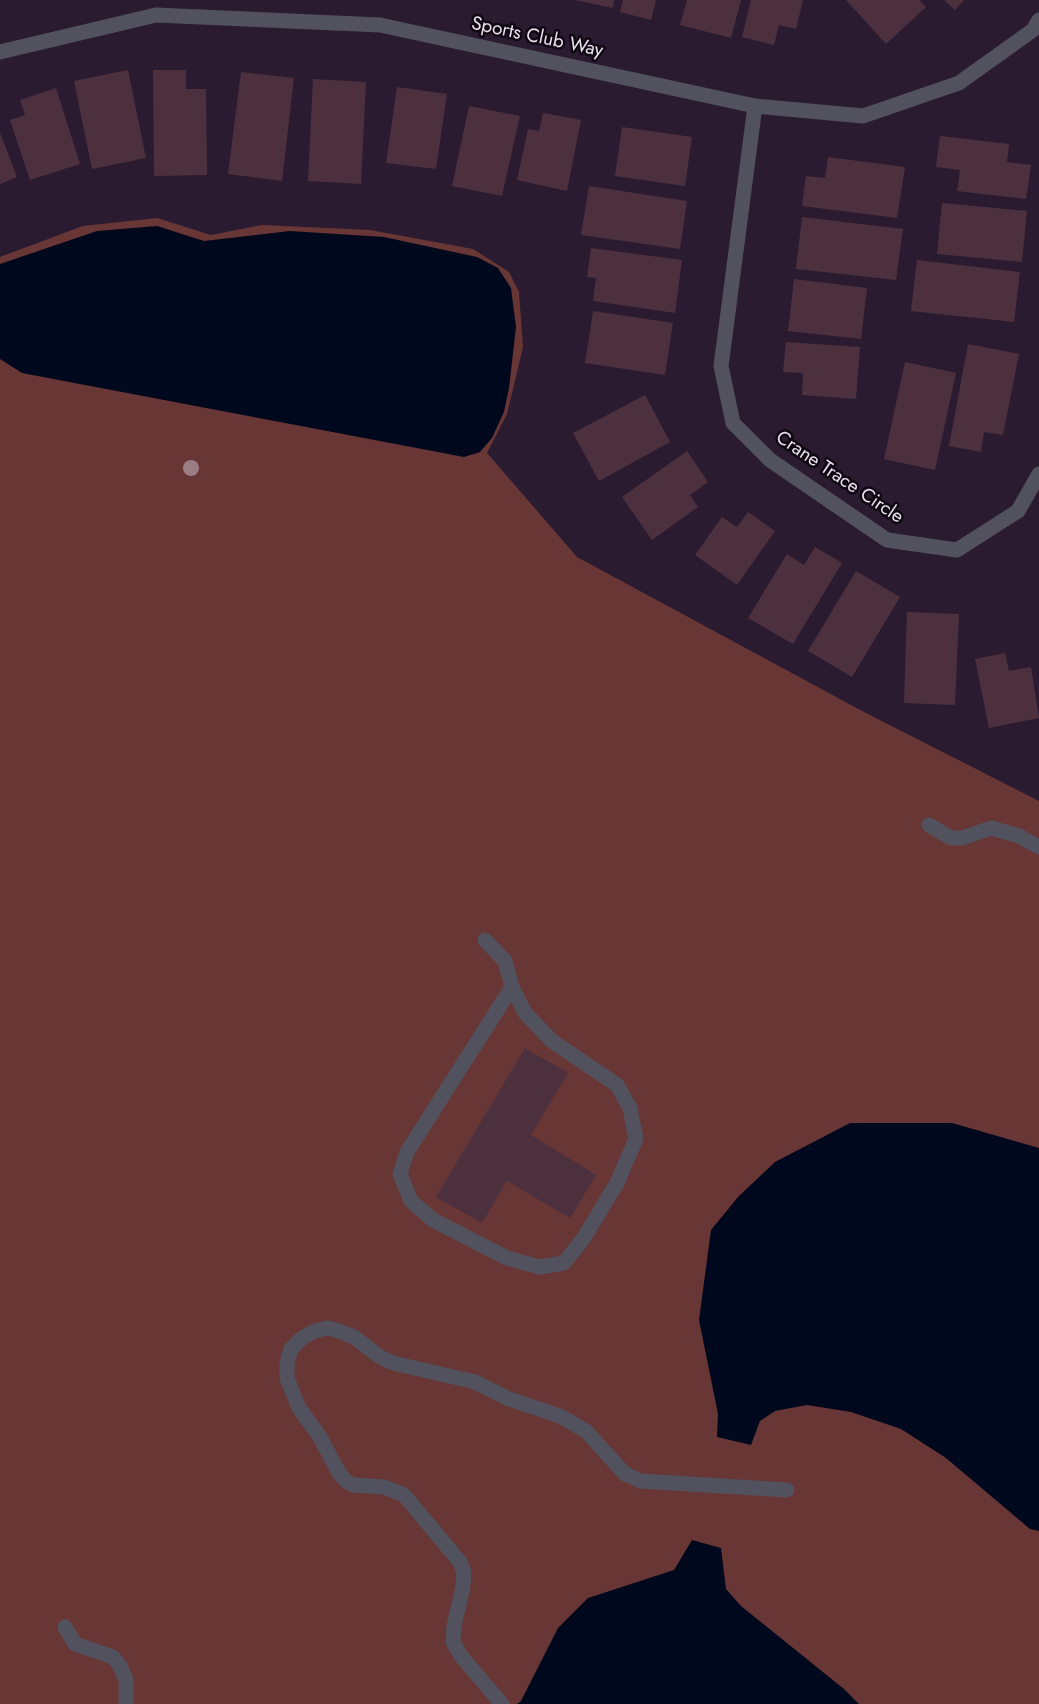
<!DOCTYPE html>
<style>
body{margin:0}
canvas{display:block;background:#2a1b31}
</style>
<canvas width="1039" height="1704"></canvas>
<script>
const ctx = document.querySelector('canvas').getContext('2d');
ctx.lineJoin = 'round';
function fill(path, color) {
  ctx.fillStyle = color;
  ctx.fill(path, 'evenodd');
}
function poly(rows) {
  const path = new Path2D();
  for (const r of rows) {
    path.moveTo(r[0], r[1]);
    for (let i = 2; i < r.length; i += 2) path.lineTo(r[i], r[i + 1]);
  }
  return path;
}
function trace(path, color, width, dash) {
  ctx.strokeStyle = color;
  ctx.lineWidth = width;
  ctx.lineCap = dash ? 'butt' : 'round';
  ctx.setLineDash(dash || []);
  ctx.stroke(path);
}
function write(font, color, halo, rows, align = 'center') {
  ctx.font = font + ' Jost,sans-serif';
  ctx.lineWidth = 5;
  ctx.setLineDash([]);
  ctx.textBaseline = 'middle';
  ctx.strokeStyle = halo;
  ctx.fillStyle = color;
  for (const [text, x, y, turn = 0] of rows) {
    ctx.save();
    ctx.translate(x, y);
    ctx.rotate((+turn || 0) * Math.PI / 180);
    ctx.textAlign = isNaN(turn) ? turn : align;
    if (halo) ctx.strokeText(text, 0, 0);
    ctx.fillText(text, 0, 0);
    ctx.restore();
  }
}
const green = poly([
 [157,218,211,235,262,225,370,230,473,249,509,272,519,292,523,347,507,414,487,453,577,557,864,712,1039,801,1039,1704,0,1704,0,257,83,226]
]);
const water = poly([
 [157,226,204,241,290,231,384,237,477,257,498,268,511,288,516,327,509,388,504,412,492,438,480,452,464,457,22,373,0,359,0,264,97,231],
 [850,1123,952,1123,1039,1148,1039,1531,1030,1529,946,1458,901,1429,851,1412,807,1405,775,1411,760,1421,751,1445,717,1437,718,1414,699,1320,711,1230,738,1197,775,1162],
 [692,1540,721,1548,726,1589,741,1606,844,1689,859,1704,517,1704,521,1701,558,1628,588,1598,674,1570]
]);
const building = poly([
 [575,0,614,0,613,8],
 [623,0,656,0,651,20,620,12],
 [687,0,741,0,731,38,680,25],
 [751,0,803,0,796,29,779,25,774,45,742,37],
 [846,0,919,0,926,7,886,44],
 [944,0,964,0,955,10],
 [128,70,146,158,92,169,74,81],
 [153,70,186,70,186,89,206,89,207,175,154,176],
 [241,72,294,78,282,181,228,174],
 [313,79,366,82,361,184,308,181],
 [397,87,447,94,436,169,386,163],
 [56,88,80,164,30,180,10,120,25,115,20,100],
 [469,106,520,116,502,196,452,186],
 [543,113,581,120,567,191,517,180,528,129,539,131],
 [622,127,692,137,685,186,615,176],
 [0,133,17,177,0,184],
 [940,136,1009,144,1007,162,1031,165,1026,199,957,191,960,170,936,167],
 [828,157,905,167,897,218,802,206,806,176,825,178],
 [589,186,687,201,680,249,581,235],
 [942,203,1027,211,1022,262,937,254],
 [802,217,903,229,896,280,796,269],
 [591,248,682,260,675,313,593,301,596,278,587,277],
 [917,260,1020,272,1014,322,911,311],
 [794,279,867,288,861,339,788,331],
 [593,311,673,323,665,375,585,363],
 [786,342,860,347,856,399,802,395,803,373,783,372],
 [968,344,1019,354,1003,435,984,432,981,452,949,446],
 [905,362,956,373,935,470,884,459],
 [645,395,670,442,599,481,573,433],
 [687,451,708,482,690,495,698,507,652,540,622,497],
 [748,512,775,531,737,585,695,555,722,517,737,527],
 [815,547,842,563,793,644,748,618,787,554,804,565],
 [856,571,900,597,852,677,808,651],
 [907,612,959,614,955,705,904,703],
 [1005,653,1009,671,1031,667,1039,718,989,728,975,659],
 [525,1048,568,1073,531,1135,596,1175,570,1218,507,1181,482,1223,436,1197]
]);
const lane = poly([
 [929,825,951,838,962,838,991,828,1019,836,1039,847],
 [485,940,505,961,512,987,525,1013,552,1041,617,1085,630,1108,636,1139,617,1183,583,1239,564,1263,539,1267,507,1258,433,1220,411,1201,400,1174,407,1152,512,987],
 [65,1627,75,1644,113,1657,120,1666,126,1680,126,1704],
 [502,1704,461,1656,453,1642,454,1626,463,1587,464,1572,460,1562,404,1495,384,1487,353,1485,346,1481,339,1473,320,1437,299,1408,287,1378,287,1363,291,1349,302,1338,315,1331,327,1328,339,1331,354,1337,380,1357,393,1363,475,1382,509,1399,560,1416,586,1431,625,1474,641,1481,787,1490]
]);
const street = poly([
 [0,52,156,15,380,25,755,106,863,116,959,83,1033,30,1039,20],
 [755,106,721,366,733,423,770,460,887,540,957,550,1018,511,1039,474]
]);
const trees = [
 [191,468]
];
const streetNames = [
 ["Sports Club Way",537,38,12],
 ["Crane Trace Circle",839,478,34]
];
fill(green, '#693636');
fill(water, '#00081d');
fill(building, '#4c303e');
trace(lane, '#51525e', 15);
trace(street, '#51525e', 15);
ctx.fillStyle = '#9b7d86';
for (const [x, y] of trees) {
  ctx.beginPath();
  ctx.arc(x, y, 8, 0, 2 * Math.PI);
  ctx.fill();
}
write('19px', '#ebe0ef', '#0f0812', streetNames);
</script>
